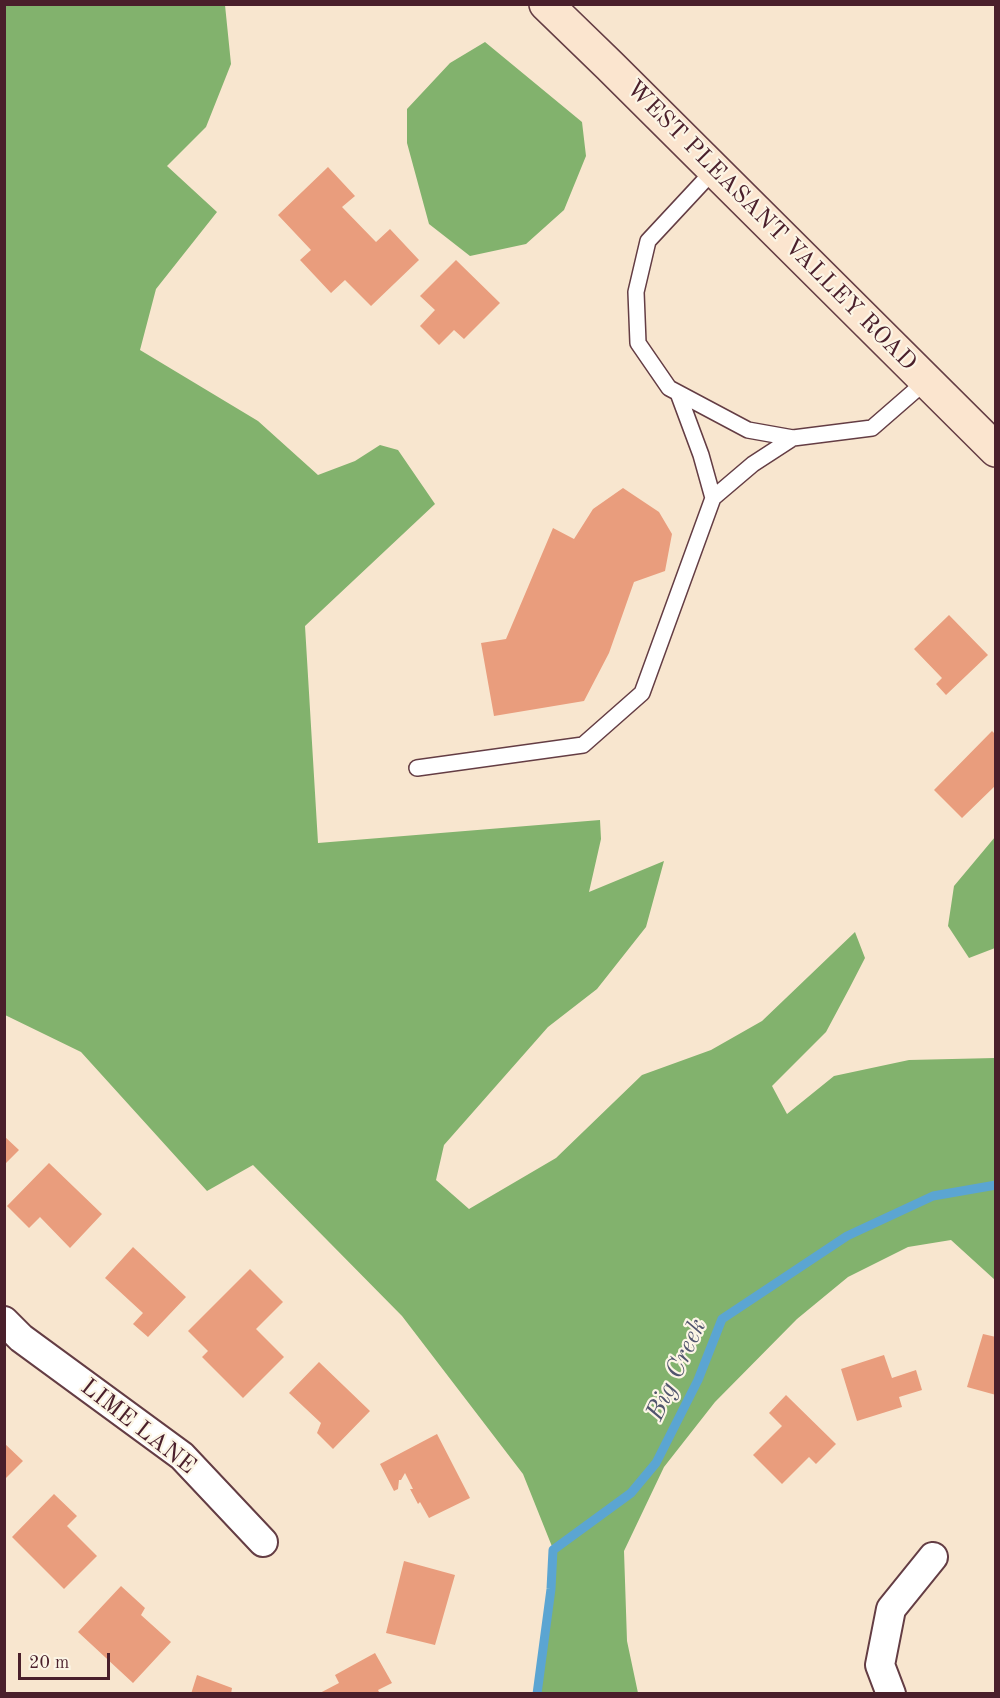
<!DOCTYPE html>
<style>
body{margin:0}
#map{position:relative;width:1000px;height:1698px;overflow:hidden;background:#f8e6cf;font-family:"Old Standard TT",serif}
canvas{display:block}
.frame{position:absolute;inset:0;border:6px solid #4a1f2b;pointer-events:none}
.scale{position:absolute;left:18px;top:1653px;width:92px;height:27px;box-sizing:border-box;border:3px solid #4a1f2b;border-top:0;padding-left:8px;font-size:18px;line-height:21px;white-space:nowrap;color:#4a1f2b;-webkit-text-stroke:4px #fcf5e5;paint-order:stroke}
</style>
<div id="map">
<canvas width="1000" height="1698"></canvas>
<div class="frame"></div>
<div class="scale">20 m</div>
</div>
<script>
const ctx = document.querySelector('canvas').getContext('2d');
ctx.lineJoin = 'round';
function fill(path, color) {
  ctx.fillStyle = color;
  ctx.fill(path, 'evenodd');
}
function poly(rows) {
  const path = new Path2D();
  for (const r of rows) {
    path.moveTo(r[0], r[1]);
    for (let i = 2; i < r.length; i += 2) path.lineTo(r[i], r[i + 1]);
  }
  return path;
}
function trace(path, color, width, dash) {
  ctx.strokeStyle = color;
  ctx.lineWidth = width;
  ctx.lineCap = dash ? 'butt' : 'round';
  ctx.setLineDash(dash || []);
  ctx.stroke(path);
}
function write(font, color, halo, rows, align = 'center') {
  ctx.font = font + ' "Old Standard TT",serif';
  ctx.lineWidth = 4.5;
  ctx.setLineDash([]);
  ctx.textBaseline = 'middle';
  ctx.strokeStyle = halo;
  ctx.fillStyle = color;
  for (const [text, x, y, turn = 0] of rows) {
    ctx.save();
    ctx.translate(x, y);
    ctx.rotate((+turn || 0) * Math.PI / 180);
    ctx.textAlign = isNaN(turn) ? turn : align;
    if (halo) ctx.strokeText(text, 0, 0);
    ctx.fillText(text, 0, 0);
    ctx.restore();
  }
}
const forest = poly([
 [4,5,225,5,231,64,206,127,167,166,217,212,156,289,140,350,258,421,318,475,355,461,380,445,398,450,435,504,305,626,318,843,600,820,601,839,589,892,664,861,646,927,597,989,548,1027,444,1145,436,1180,469,1209,556,1158,642,1075,711,1050,762,1021,855,932,865,958,849,989,826,1032,772,1086,787,1114,834,1076,909,1060,995,1058,995,1280,951,1240,908,1247,848,1277,797,1319,715,1402,664,1467,624,1551,627,1641,638,1693,537,1693,551,1589,553,1549,523,1474,402,1316,253,1165,207,1191,81,1052,5,1015],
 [485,42,582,122,586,156,564,210,526,244,470,256,429,224,407,143,407,109,450,63],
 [995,837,995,948,969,958,948,926,954,886]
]);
const stream = poly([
 [537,1694,551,1589,553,1550,631,1493,656,1463,698,1380,722,1319,847,1236,933,1196,996,1185]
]);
const building = poly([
 [328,167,355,196,342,207,376,242,390,229,419,260,371,306,345,280,331,293,300,260,311,250,278,215],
 [456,260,500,303,464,339,454,330,439,345,420,326,435,310,420,296],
 [623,488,659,512,672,534,665,571,634,582,609,653,584,701,494,716,481,643,506,639,553,528,574,539,593,509],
 [949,615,988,655,946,695,936,684,942,678,914,649],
 [992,731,996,735,996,785,962,818,934,790],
 [4,1136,19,1150,4,1165],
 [49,1163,102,1214,70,1248,40,1217,29,1228,7,1206],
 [133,1247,186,1297,148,1337,133,1324,143,1313,105,1278],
 [250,1269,283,1302,256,1329,284,1357,243,1398,202,1357,208,1351,188,1331],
 [983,1334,996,1337,996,1395,967,1387],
 [884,1355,892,1378,916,1370,922,1390,899,1397,902,1407,857,1421,841,1369],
 [319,1362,370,1411,333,1449,317,1433,321,1423,289,1393],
 [786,1395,836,1444,816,1464,809,1457,782,1484,753,1455,782,1426,769,1413],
 [437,1434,470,1498,429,1518,420,1502,418,1504,410,1489,413,1489,405,1473,401,1480,399,1480,398,1489,394,1491,380,1464],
 [4,1443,23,1461,4,1480],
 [54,1494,77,1516,67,1526,97,1556,64,1589,12,1537],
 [404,1561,455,1575,435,1645,386,1633],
 [121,1586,145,1608,141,1615,171,1642,133,1683,78,1632],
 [375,1653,392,1683,378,1690,380,1694,318,1694,339,1683,335,1675],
 [197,1675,232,1688,231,1694,191,1694]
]);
const service = poly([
 [715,169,648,241,636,292,638,343,669,388,748,430,793,438,872,428,926,381],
 [713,498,753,464,793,438],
 [417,768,583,745,642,693,713,498,701,455,678,393]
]);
const minor = poly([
 [4,1321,21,1338,182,1456,263,1542],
 [891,1694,880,1665,891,1609,933,1557]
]);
const secondary = poly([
 [546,4,610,66,996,450]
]);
const streetNames = [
 ["WEST PLEASANT VALLEY ROAD",771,226,45],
 ["LIME LANE",138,1427,38]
];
const waterNames = [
 ["Big Creek",677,1370,-65]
];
fill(forest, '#82b26d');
trace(stream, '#5ba5d2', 9);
fill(building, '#e99d7d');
trace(service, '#643d44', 18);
trace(minor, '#643d44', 32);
trace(secondary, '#643d44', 36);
trace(service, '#fff', 15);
trace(minor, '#fff', 28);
trace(secondary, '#fbe5cf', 33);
write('24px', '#4a1f2b', '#fcf5e5', streetNames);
write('italic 26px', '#51556e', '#fcf5e5', waterNames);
</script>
